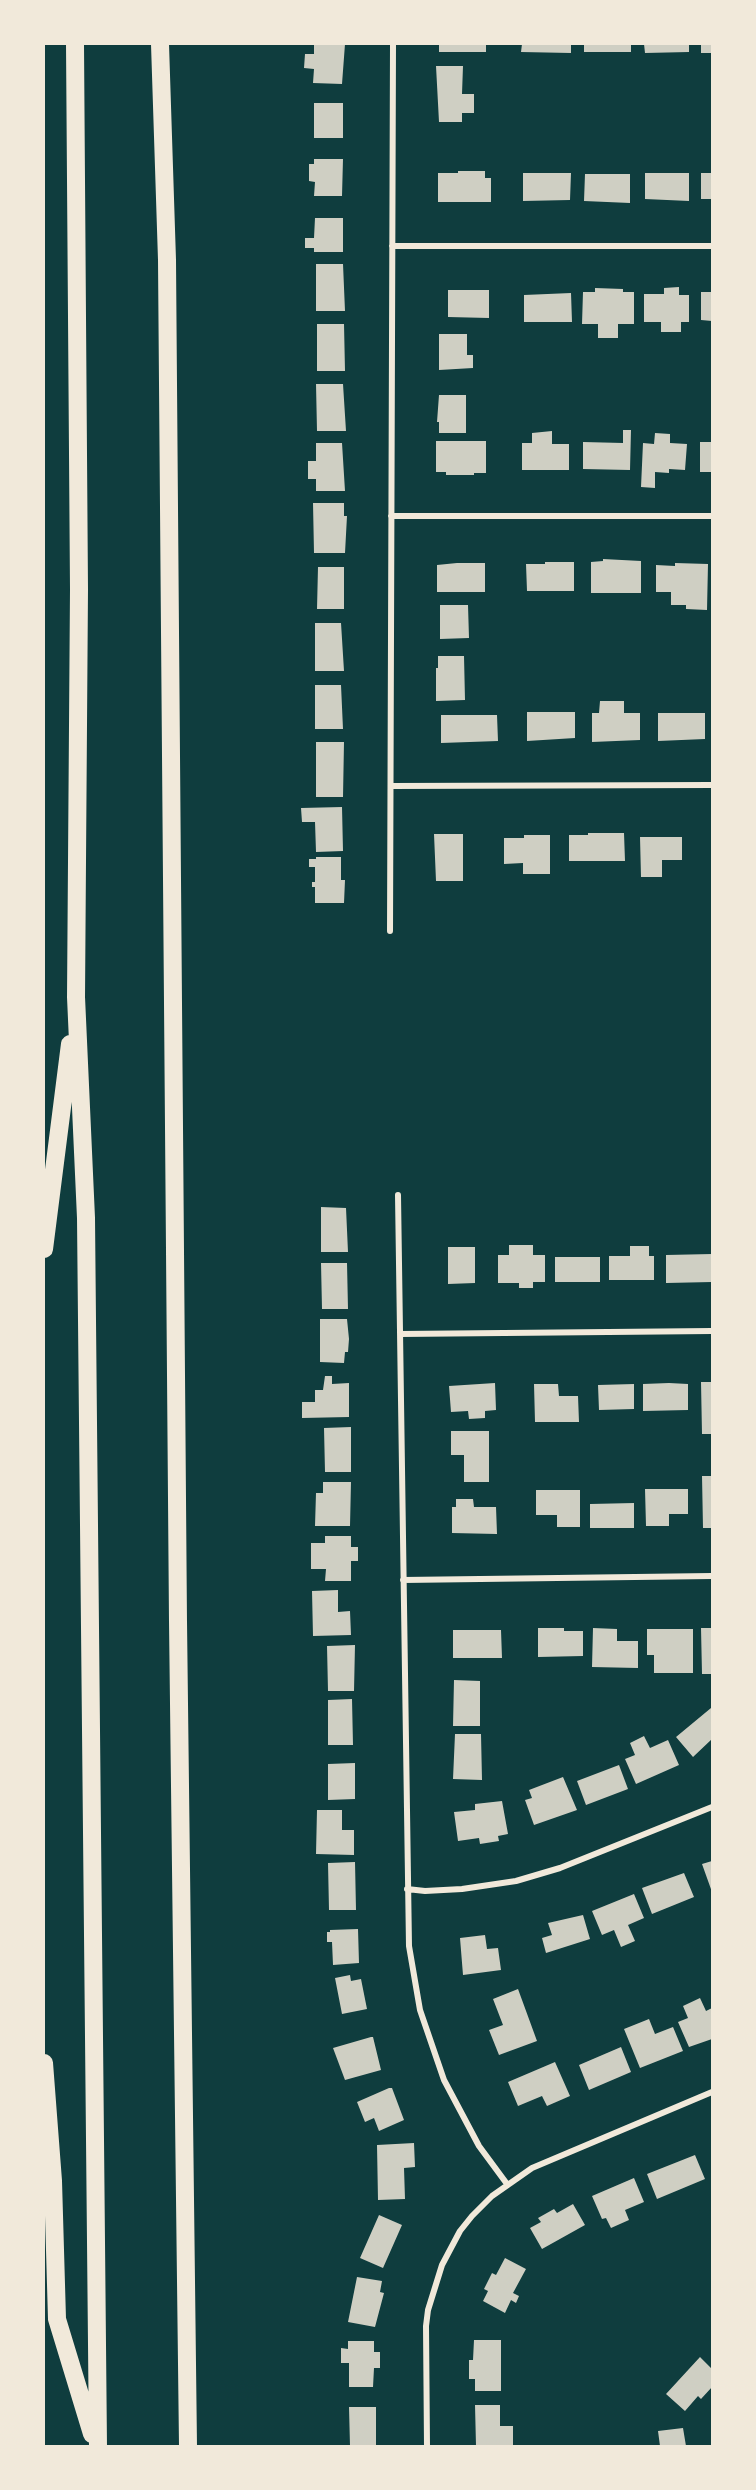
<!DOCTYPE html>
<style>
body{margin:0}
#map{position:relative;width:756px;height:2490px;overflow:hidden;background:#0f3d3e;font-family:"Nunito Sans",sans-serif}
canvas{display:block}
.frame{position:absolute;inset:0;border:45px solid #f1e9da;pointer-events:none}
</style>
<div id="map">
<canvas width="756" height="2490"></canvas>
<div class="frame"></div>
</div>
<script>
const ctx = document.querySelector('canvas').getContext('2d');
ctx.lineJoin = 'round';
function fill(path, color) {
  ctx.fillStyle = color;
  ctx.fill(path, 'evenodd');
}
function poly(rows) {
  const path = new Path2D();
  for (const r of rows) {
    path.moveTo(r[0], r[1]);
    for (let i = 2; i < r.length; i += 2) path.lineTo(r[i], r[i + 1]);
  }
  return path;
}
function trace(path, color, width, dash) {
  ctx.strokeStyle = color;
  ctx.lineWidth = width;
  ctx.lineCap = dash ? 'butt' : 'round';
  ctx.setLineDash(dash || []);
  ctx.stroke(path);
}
const building = poly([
 [314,44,345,44,342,84,313,83,314,69,304,68,305,54,314,54],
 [439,44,486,44,486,52,439,52],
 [522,44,571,44,571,53,521,52],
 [584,44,631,44,631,52,584,52],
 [644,44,689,44,689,52,645,53],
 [701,44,712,44,712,53,701,53],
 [436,66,463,66,462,94,474,94,474,113,462,113,462,122,439,122],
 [314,103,343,103,343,138,314,138],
 [314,159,343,159,342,196,314,196,315,182,309,181,309,164,314,164],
 [458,171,485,171,485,178,491,178,491,202,438,202,438,173,458,173],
 [523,173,571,173,570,200,523,201],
 [645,173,689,173,689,201,645,199],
 [701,173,712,173,712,199,701,199],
 [585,174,630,174,630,203,584,201],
 [315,218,343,218,343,252,314,252,314,248,305,248,305,238,314,238],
 [316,264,343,264,345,311,316,311],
 [679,287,679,295,689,295,689,322,681,322,681,332,661,332,661,322,644,322,644,294,664,294,664,288],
 [595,288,623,289,623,292,634,292,634,324,618,324,618,338,598,338,598,324,582,324,583,292,595,292],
 [448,290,489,290,489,318,448,317],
 [701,292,712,292,712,321,701,320],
 [571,293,572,322,524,322,524,295],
 [317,324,344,324,345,371,317,371],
 [439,334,467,334,467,355,473,355,473,368,439,370],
 [316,384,343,384,346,431,317,431],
 [439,395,466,395,466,433,439,433,439,422,437,422],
 [623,430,631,430,630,470,583,469,583,442,623,443],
 [552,431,552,444,569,444,569,470,522,470,522,443,532,443,532,433],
 [655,433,670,434,670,443,687,444,685,470,669,469,669,473,655,472,655,488,641,487,643,443,654,444],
 [436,441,486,441,486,473,474,473,474,475,446,475,446,472,436,472],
 [700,442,712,442,712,472,700,472],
 [316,443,342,443,345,491,316,491,316,479,308,479,308,461,316,461],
 [313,503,344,503,344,516,347,516,345,553,314,553],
 [603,559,641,561,641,593,591,593,591,562,603,561],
 [545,562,574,562,574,591,527,591,526,564,545,564],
 [457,563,485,563,485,592,437,592,437,565],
 [675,563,708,564,707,610,686,609,686,605,671,605,671,592,656,592,656,565,675,566],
 [318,567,344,567,344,609,317,609],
 [440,605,468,605,469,638,440,639],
 [315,623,341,623,344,671,315,671],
 [438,656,464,656,465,700,436,701,436,668,438,668],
 [315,685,341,685,343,729,315,729],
 [600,701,624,701,624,713,640,713,640,740,592,742,592,713,599,713],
 [527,712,575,712,575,738,527,741],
 [658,713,705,713,705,739,658,741],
 [441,715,497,715,498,741,441,743],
 [316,742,344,742,343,797,316,797],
 [342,807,343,851,316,852,315,822,302,822,301,808],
 [588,833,624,833,625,861,569,861,569,835,588,835],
 [434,834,463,834,463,881,436,881],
 [524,835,550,835,550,874,523,874,523,863,504,864,504,838,524,838],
 [640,837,682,837,682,860,662,860,662,877,641,877],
 [316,857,341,857,341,880,345,880,344,903,315,903,315,887,312,887,312,882,315,882,315,867,309,867,309,859,316,859],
 [321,1207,346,1208,348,1252,321,1252],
 [509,1245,533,1245,533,1255,545,1255,545,1282,533,1282,533,1288,519,1288,519,1283,498,1283,498,1255,509,1255],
 [630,1246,649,1246,649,1256,654,1256,654,1280,609,1280,609,1256,630,1256],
 [448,1247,475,1247,475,1283,448,1284],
 [712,1254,712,1282,666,1283,666,1255],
 [555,1257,600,1257,600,1282,555,1282],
 [321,1263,347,1263,348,1309,322,1309],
 [320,1319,347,1319,349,1339,348,1352,345,1352,344,1363,320,1362],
 [325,1376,332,1376,332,1384,349,1383,349,1417,302,1418,302,1402,315,1402,315,1390,323,1390],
 [701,1382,712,1382,712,1434,702,1434],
 [495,1383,496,1410,485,1411,485,1418,469,1419,468,1411,451,1412,449,1386],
 [669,1383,688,1384,688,1410,643,1411,643,1384],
 [534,1384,558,1384,559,1396,578,1396,579,1422,535,1422],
 [634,1384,634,1409,599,1410,598,1385],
 [351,1427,351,1472,325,1472,324,1428],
 [451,1431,489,1431,489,1482,464,1482,464,1455,451,1455],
 [702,1476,712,1476,712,1528,703,1528],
 [323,1482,351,1482,350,1526,315,1526,316,1493,323,1493],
 [645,1489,688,1489,688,1514,669,1514,669,1526,646,1526],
 [536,1490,580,1490,580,1527,557,1527,557,1515,536,1515],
 [456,1499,473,1499,474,1507,496,1507,497,1534,452,1533,452,1507,456,1507],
 [634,1503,634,1528,590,1528,590,1504],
 [325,1536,351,1536,351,1547,358,1547,358,1561,351,1561,351,1581,325,1581,326,1569,311,1569,311,1543,325,1543],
 [338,1590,338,1612,350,1611,351,1635,313,1636,312,1591],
 [538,1628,564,1628,564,1631,583,1631,583,1656,538,1657],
 [593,1628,617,1629,617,1641,638,1641,638,1668,592,1667],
 [701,1628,712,1628,712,1674,702,1674],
 [647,1629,693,1629,693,1673,654,1673,654,1655,647,1655],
 [453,1630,501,1630,502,1658,453,1658],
 [355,1645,354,1691,328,1691,327,1646],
 [454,1680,480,1681,480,1726,453,1726],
 [352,1699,353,1745,328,1745,328,1700],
 [711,1708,712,1739,693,1757,676,1737],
 [455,1734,481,1734,482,1780,453,1779],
 [644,1736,650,1748,668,1740,679,1765,636,1784,625,1759,635,1755,630,1743],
 [355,1763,355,1799,328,1800,328,1764],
 [619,1765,628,1789,586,1805,577,1781],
 [563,1777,577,1810,534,1825,525,1800,532,1798,529,1790],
 [502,1801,508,1834,498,1836,499,1841,480,1844,479,1838,458,1841,454,1812,475,1810,475,1804],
 [317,1810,342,1810,342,1830,354,1830,354,1855,316,1854],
 [712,1861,712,1892,702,1864],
 [355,1862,356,1910,329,1910,328,1863],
 [684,1873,694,1897,652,1914,642,1888],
 [634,1894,644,1918,628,1925,635,1941,621,1947,614,1930,602,1935,592,1911],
 [583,1915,590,1939,546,1953,542,1938,552,1935,548,1923],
 [358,1929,359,1963,333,1965,332,1942,327,1942,327,1932,330,1932,330,1930],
 [485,1935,487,1949,498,1948,501,1970,463,1975,460,1938],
 [350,1975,351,1981,361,1979,367,2009,342,2014,335,1978],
 [518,1989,537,2041,499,2055,489,2030,503,2025,493,1999],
 [700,1998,706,2011,712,2008,712,2039,689,2047,678,2022,688,2018,683,2006],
 [649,2019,655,2034,673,2027,683,2051,640,2068,624,2029],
 [371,2037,373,2037,381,2070,345,2080,333,2048],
 [621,2047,631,2072,589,2090,579,2065],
 [555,2062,570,2096,547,2106,542,2096,518,2106,508,2082],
 [389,2088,392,2088,404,2120,379,2131,374,2118,365,2122,357,2102],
 [414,2143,415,2167,404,2168,405,2199,378,2200,377,2145],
 [695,2155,705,2179,657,2199,647,2174],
 [634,2178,644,2202,625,2210,629,2220,611,2228,606,2218,602,2219,592,2196],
 [573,2204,585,2225,542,2249,530,2228,541,2222,538,2218,554,2209,557,2213],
 [379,2215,402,2225,383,2268,360,2258],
 [505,2258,526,2269,513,2293,519,2296,516,2303,511,2300,505,2313,483,2301,488,2291,484,2289,492,2273,496,2275],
 [357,2277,382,2281,380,2292,384,2293,375,2327,348,2322],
 [474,2340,501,2340,501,2391,475,2391,475,2379,469,2379,469,2360,473,2360],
 [348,2341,374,2341,374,2352,380,2352,380,2368,374,2368,373,2387,349,2387,349,2363,341,2363,341,2348,348,2349],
 [700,2357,712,2369,711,2382,712,2387,701,2399,698,2396,685,2411,666,2394],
 [475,2405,500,2405,500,2426,513,2426,513,2446,476,2446],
 [349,2407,376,2407,376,2446,350,2446],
 [683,2428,686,2446,660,2446,658,2431]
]);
const minor = poly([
 [392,246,712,246],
 [391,516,712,516],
 [391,786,712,785],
 [390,931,393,44],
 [398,1195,409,1946,420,2010,444,2080,479,2146,507,2184],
 [400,1334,712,1331],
 [403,1580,712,1576],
 [407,1889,425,1891,462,1889,516,1881,560,1868,712,1807],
 [427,2446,426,2326,428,2310,442,2265,460,2231,472,2216,492,2196,532,2168,712,2092]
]);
const motorway = poly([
 [75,44,79,589,76,997,86,1218,98,2446],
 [160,44,167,260,178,1621,188,2446],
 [44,1249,70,1044],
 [44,2063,53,2181,57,2319,92,2434]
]);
fill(building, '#cfcfc3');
trace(minor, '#f1e9da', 6);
trace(motorway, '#f1e9da', 18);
</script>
